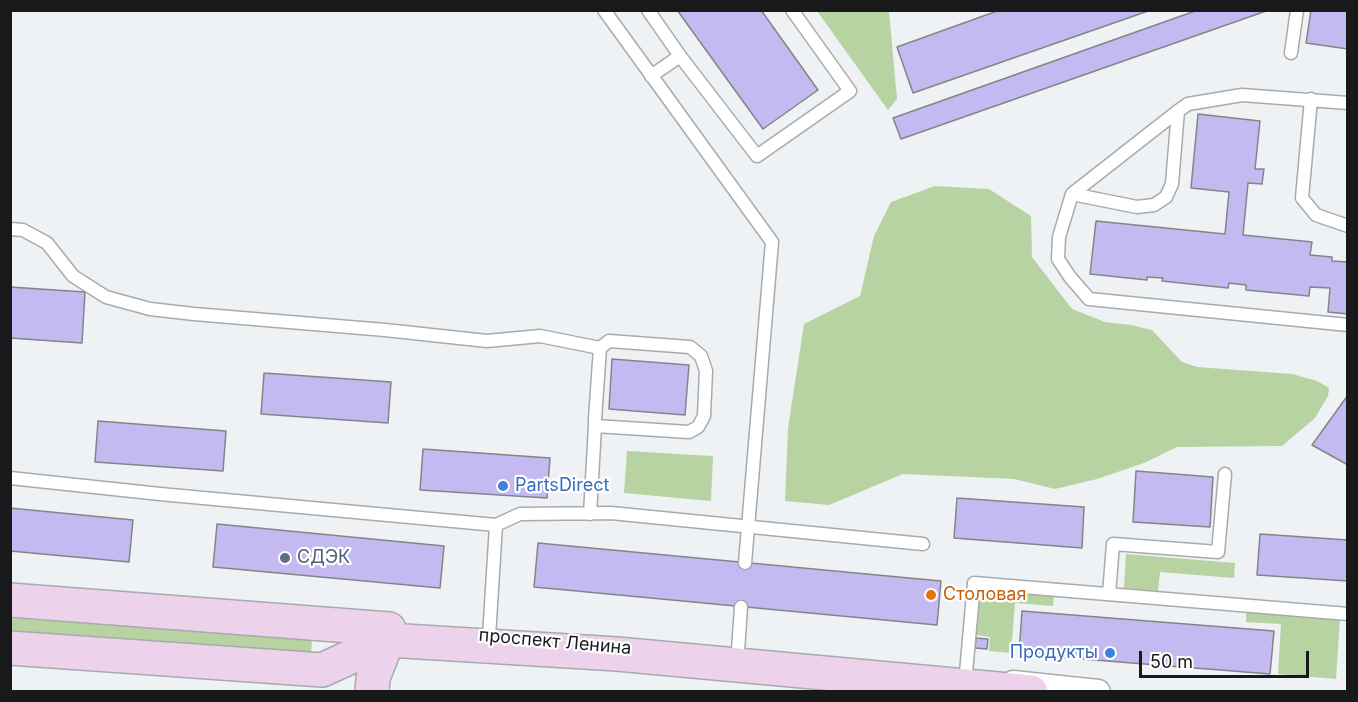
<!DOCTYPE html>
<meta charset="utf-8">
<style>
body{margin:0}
#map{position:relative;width:1358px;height:702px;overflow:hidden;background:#eff2f4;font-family:Inter,sans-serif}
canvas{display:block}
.frame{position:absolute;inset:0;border:12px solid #18191a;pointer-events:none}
.scale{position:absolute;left:1139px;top:651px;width:170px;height:27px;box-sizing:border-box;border:3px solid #18191a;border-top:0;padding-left:8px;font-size:18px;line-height:21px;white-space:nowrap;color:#18191a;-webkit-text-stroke:4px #fff;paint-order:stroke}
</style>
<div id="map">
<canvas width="1358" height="702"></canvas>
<div class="frame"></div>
<div class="scale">50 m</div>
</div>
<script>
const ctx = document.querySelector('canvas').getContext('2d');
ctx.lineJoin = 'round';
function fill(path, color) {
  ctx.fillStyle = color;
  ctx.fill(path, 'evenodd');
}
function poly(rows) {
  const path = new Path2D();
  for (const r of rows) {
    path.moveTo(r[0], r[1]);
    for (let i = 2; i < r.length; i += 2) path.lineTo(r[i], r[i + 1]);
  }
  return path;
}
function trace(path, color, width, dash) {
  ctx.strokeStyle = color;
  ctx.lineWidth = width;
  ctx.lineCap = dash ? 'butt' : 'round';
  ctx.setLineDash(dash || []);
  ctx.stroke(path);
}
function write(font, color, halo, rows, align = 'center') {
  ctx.font = font + ' Inter,sans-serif';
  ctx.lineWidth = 4.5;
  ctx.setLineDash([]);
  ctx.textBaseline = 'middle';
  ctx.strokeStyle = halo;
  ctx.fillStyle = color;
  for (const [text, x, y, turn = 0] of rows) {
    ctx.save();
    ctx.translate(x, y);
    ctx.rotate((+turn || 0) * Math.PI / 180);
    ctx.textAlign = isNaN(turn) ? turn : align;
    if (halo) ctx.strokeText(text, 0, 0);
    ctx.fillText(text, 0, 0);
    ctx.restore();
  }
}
const green = poly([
 [817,11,889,11,897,99,888,110],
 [935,186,989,189,1031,216,1032,257,1072,309,1105,322,1131,325,1152,330,1182,362,1197,367,1292,374,1317,381,1329,388,1328,396,1315,418,1282,446,1177,447,1144,463,1097,479,1055,489,1014,479,903,474,829,505,785,501,788,428,804,324,860,296,874,236,891,202],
 [627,451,713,456,711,501,624,493],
 [1126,554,1235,563,1234,578,1160,572,1158,591,1124,588],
 [979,590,1054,596,1053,606,1015,603,1011,653,989,651,990,637,976,635],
 [1246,612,1340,619,1336,679,1278,674,1281,624,1246,622],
 [10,618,312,639,311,657,11,635]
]);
const building = poly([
 [677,10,761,10,818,90,763,129,677,10],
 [1000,10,1151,10,913,93,897,47,1000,10],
 [1198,10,1269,10,901,139,893,118,1198,10],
 [1311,10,1348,10,1348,49,1306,43,1311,10],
 [1198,114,1260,121,1255,169,1264,169,1262,184,1248,183,1243,235,1312,242,1310,255,1332,257,1332,261,1348,262,1348,314,1328,312,1330,288,1310,287,1309,296,1246,290,1246,285,1229,283,1228,288,1162,281,1163,278,1147,277,1147,280,1090,274,1096,221,1225,234,1229,192,1191,188,1198,114],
 [10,287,85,292,82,343,10,338,10,287],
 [612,359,689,365,685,415,609,409,612,359],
 [264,373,391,382,388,423,261,414,264,373],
 [1348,395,1348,465,1312,445,1348,395],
 [98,421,226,431,223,471,95,462,98,421],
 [423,449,550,458,547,498,420,490,423,449],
 [1136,471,1213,477,1210,527,1133,522,1136,471],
 [957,498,1084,507,1082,548,954,538,957,498],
 [10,508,133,520,129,562,10,551,10,508],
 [217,524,444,546,440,588,213,567,217,524],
 [1260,534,1348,540,1348,581,1257,575,1260,534],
 [538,543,941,581,937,625,534,587,538,543],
 [1022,611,1274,631,1270,674,1019,654,1022,611],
 [976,638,988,639,987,649,975,648,976,638]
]);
const lane = poly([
 [604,10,772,242,745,563],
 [648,10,680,56,757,156,850,91,792,10],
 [1291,53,1297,10],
 [651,76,680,56],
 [1311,99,1302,198,1316,215,1348,226],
 [1178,111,1188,104,1242,95,1348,103],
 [1072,194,1137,207,1154,205,1166,197,1172,184,1178,111,1072,194,1059,237,1058,259,1070,277,1089,299,1348,325],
 [10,229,23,230,47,243,73,276,106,297,150,309,194,314,385,330,487,341,540,336,600,348],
 [10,478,160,494,496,525],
 [590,514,595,426,595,419,600,348,609,341,690,347,701,356,706,371,704,416,698,427,689,432,595,426],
 [1109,594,1113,544,1218,552,1225,474],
 [489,637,496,525,520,514,611,513,923,544],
 [737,665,741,607],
 [965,684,974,583,1348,614]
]);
const street = poly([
 [1013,683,1098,692]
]);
const secondary = poly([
 [10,600,389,629,388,640,373,678,372,692],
 [10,648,322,670,388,640,617,654,1031,692]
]);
const markers = [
 [503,486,6,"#3f7fe0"],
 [285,558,6,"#5c6f8a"],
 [931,595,6,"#e8710a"],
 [1110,653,6,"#3f7fe0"]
];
const shopNames = [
 ["PartsDirect",515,486],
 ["Продукты",1098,653,"right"]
];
const serviceNames = [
 ["СДЭК",297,558]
];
const foodNames = [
 ["Столовая",943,595]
];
const streetNames = [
 ["проспект Ленина",555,642,5]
];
fill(green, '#b7d3a2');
fill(building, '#c4b9f0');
trace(building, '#848487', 1.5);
trace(lane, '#a8aaac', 15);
trace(street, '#a8aaac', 27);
trace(secondary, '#a8aaac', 36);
trace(lane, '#fff', 12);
trace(street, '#fff', 24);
trace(secondary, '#ecd2ea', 33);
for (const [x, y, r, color] of markers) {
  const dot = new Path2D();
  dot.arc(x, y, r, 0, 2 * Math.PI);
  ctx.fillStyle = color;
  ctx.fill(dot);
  trace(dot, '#fff', 2);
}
write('18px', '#366cbe', '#fff', shopNames, 'left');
write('18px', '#4e5e75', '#fff', serviceNames, 'left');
write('18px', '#c56008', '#fff', foodNames, 'left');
write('18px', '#18191a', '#fff', streetNames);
</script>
